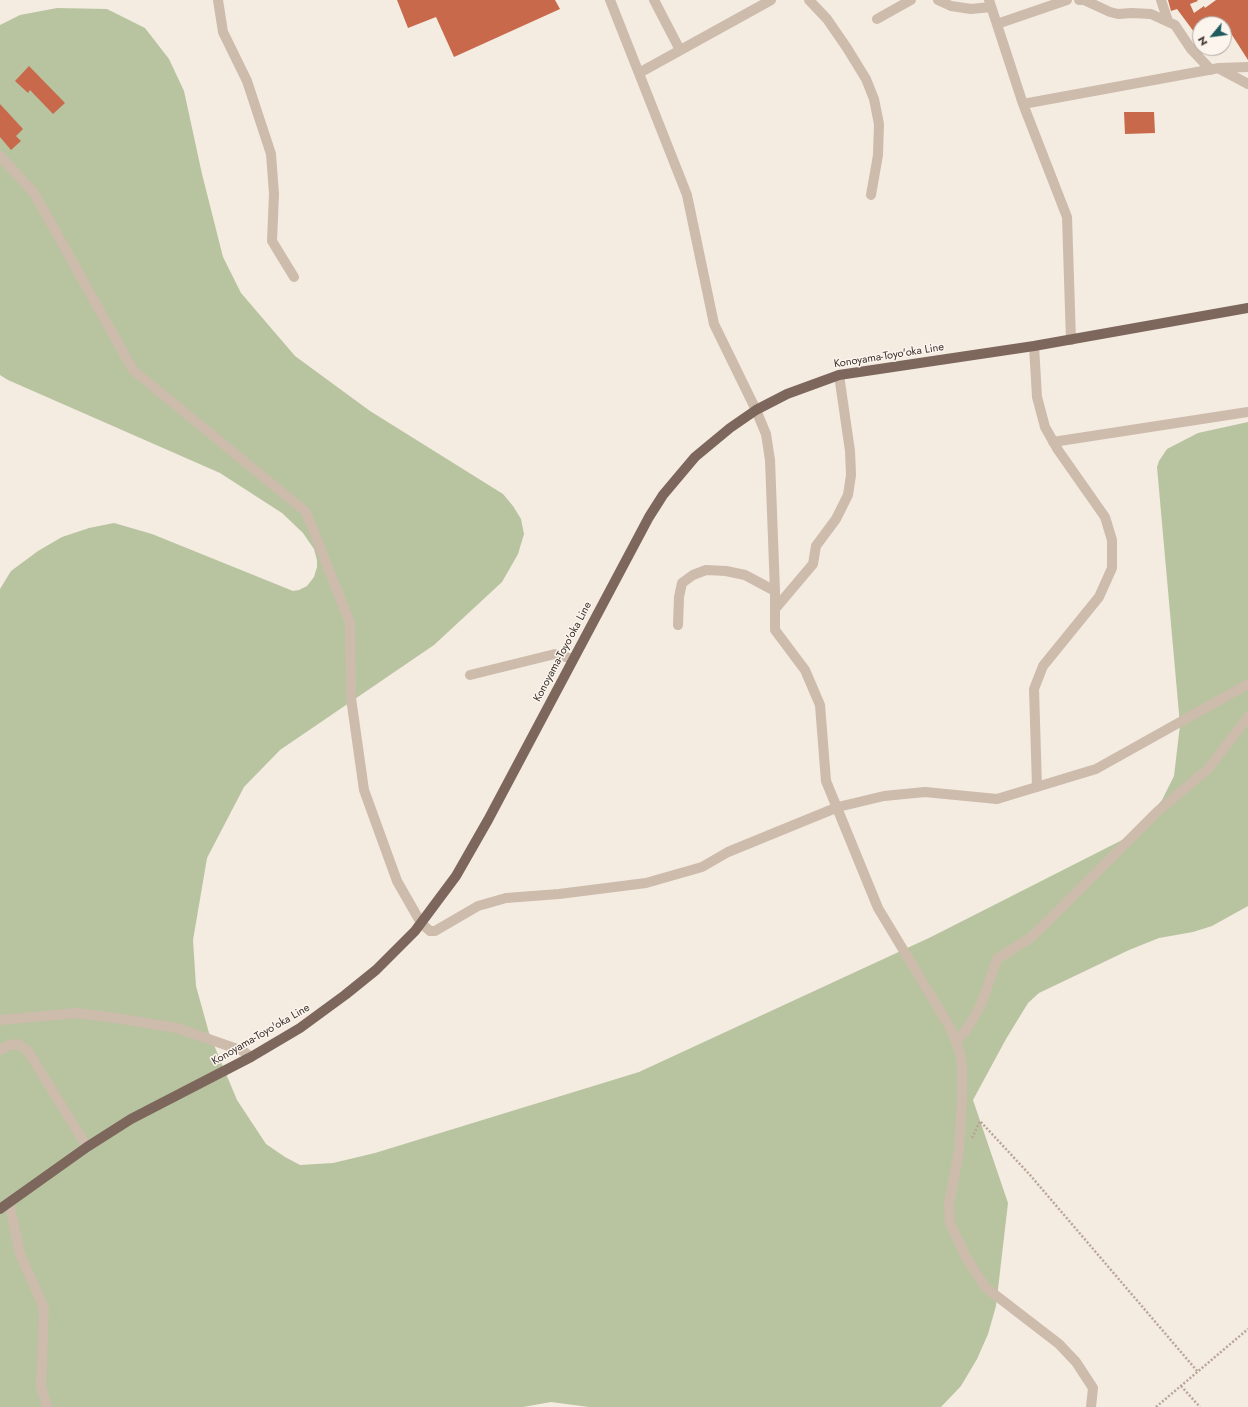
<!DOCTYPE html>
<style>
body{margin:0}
#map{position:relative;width:1248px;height:1407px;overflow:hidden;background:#f4ebe1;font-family:Jost,sans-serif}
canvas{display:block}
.north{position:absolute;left:1192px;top:16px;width:40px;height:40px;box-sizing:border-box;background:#fbf5ee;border:1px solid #aea6a0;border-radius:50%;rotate:241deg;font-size:11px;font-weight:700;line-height:16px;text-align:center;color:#3b302b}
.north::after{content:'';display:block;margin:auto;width:14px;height:18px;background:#1f5a5e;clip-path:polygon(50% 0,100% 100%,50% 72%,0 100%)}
</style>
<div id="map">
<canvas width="1248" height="1407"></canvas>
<div class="north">N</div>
</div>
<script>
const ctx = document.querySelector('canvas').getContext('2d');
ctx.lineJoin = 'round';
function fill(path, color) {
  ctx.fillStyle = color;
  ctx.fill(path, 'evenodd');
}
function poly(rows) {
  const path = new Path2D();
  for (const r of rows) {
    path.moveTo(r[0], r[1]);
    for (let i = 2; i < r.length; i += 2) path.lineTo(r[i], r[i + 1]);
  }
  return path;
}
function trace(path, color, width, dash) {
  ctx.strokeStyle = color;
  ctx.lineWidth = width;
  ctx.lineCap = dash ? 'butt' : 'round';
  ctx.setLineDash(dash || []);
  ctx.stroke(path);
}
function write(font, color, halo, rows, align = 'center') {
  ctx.font = font + ' Jost,sans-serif';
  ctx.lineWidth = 3;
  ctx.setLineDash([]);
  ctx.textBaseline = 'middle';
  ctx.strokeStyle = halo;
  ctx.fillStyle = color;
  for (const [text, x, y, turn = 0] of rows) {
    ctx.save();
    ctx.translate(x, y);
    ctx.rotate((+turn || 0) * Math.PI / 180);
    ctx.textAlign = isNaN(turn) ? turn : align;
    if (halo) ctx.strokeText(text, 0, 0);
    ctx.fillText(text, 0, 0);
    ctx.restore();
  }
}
const green = poly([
 [57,8,107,9,145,28,169,59,184,91,202,174,223,257,241,293,295,356,370,411,503,494,513,506,521,519,524,534,518,554,502,582,434,645,280,750,244,787,207,858,193,940,196,986,209,1033,237,1100,266,1144,285,1157,300,1165,333,1163,375,1153,639,1072,931,937,1132,835,1162,800,1174,776,1180,725,1157,467,1159,461,1167,449,1198,433,1248,422,1248,906,1212,926,1193,932,1159,938,1129,950,1039,993,1028,1003,1006,1039,973,1100,1008,1203,996,1306,988,1334,977,1359,961,1386,941,1407,589,1407,551,1402,523,1407,0,1407,0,589,11,571,38,551,62,537,89,528,114,523,152,534,293,591,299,590,307,586,314,577,317,567,317,560,314,549,303,533,282,513,220,473,8,380,0,375,0,25,20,15]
]);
const building = poly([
 [397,0,555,0,560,9,454,57,436,17,408,28],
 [1168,0,1197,0,1198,1,1190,4,1194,13,1204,6,1205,8,1216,0,1248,0,1248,60,1225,24,1200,24,1200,40,1177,9,1171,11],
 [29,66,65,103,53,114,30,90,28,93,15,81],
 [0,104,23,129,16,136,21,141,11,150,0,137],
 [1124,112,1154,112,1155,133,1125,134]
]);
const path = poly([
 [972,1138,980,1121,1030,1175,1198,1372],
 [1181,1386,1200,1407],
 [1156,1407,1248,1329]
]);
const minor = poly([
 [218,0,223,32,247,81,271,154,274,194,272,241,294,277],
 [610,0,687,195,714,324,756,410,766,434,770,460,775,591,775,630,805,670,820,705,826,781,878,908,951,1029,960,1053,962,1064,962,1099,959,1151,949,1204,950,1223,966,1257,985,1287,1059,1344,1076,1362,1093,1388,1091,1407],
 [654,0,680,50],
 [809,0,827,19,847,48,866,79,874,99,879,124,878,155,871,195],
 [938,0,951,6,971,9,991,7],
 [989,0,1023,104,1067,217,1071,340],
 [1079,0,1084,0,1110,12,1118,14,1132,13,1151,14,1175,25,1191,49,1211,70],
 [1161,0,1168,21],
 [877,19,911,0],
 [997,24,1067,0],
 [1220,69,1248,84],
 [639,73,771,0],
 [1023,104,1219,68,1248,67],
 [0,156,34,193,133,370,306,512,350,623,351,698,364,790,397,881,421,923,430,931,435,931,478,906,506,898,559,894,646,883,702,867,728,852,838,807,884,796,925,792,997,799,1096,769,1248,684],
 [1034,346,1037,397,1045,427,1058,450,1105,517,1112,540,1112,568,1099,597,1043,666,1034,689,1037,787],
 [1053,442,1248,412],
 [775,609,813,564,816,546,836,519,848,495,851,475,850,451,839,375],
 [678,625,679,597,682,583,693,575,706,570,726,571,745,575,775,591],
 [470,675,555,654,573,659],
 [0,1020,77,1013,116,1018,177,1028,243,1051,251,1057],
 [956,1040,965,1032,981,1005,997,959,1030,938,1048,921,1158,811,1208,769,1248,717],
 [0,1050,9,1045,18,1044,28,1051,87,1147],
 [9,1202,20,1254,44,1308,41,1387,47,1407]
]);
const major = poly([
 [0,1209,87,1147,131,1119,251,1057,300,1028,345,995,376,970,415,931,456,876,488,820,649,517,663,495,695,457,730,428,756,410,787,394,839,375,1034,346,1248,308]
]);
const streetNames = [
 ["Konoyama-Toyo'oka Line",889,356,-9],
 ["Konoyama-Toyo'oka Line",563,652,-62],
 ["Konoyama-Toyo'oka Line",261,1035,-30]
];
fill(green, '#b8c4a0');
fill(building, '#c8694b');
trace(path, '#b9a596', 2.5, [2, 2]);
trace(minor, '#cdbbac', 10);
trace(major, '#7d675c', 10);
write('11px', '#3b302b', '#fbf5ee', streetNames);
</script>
